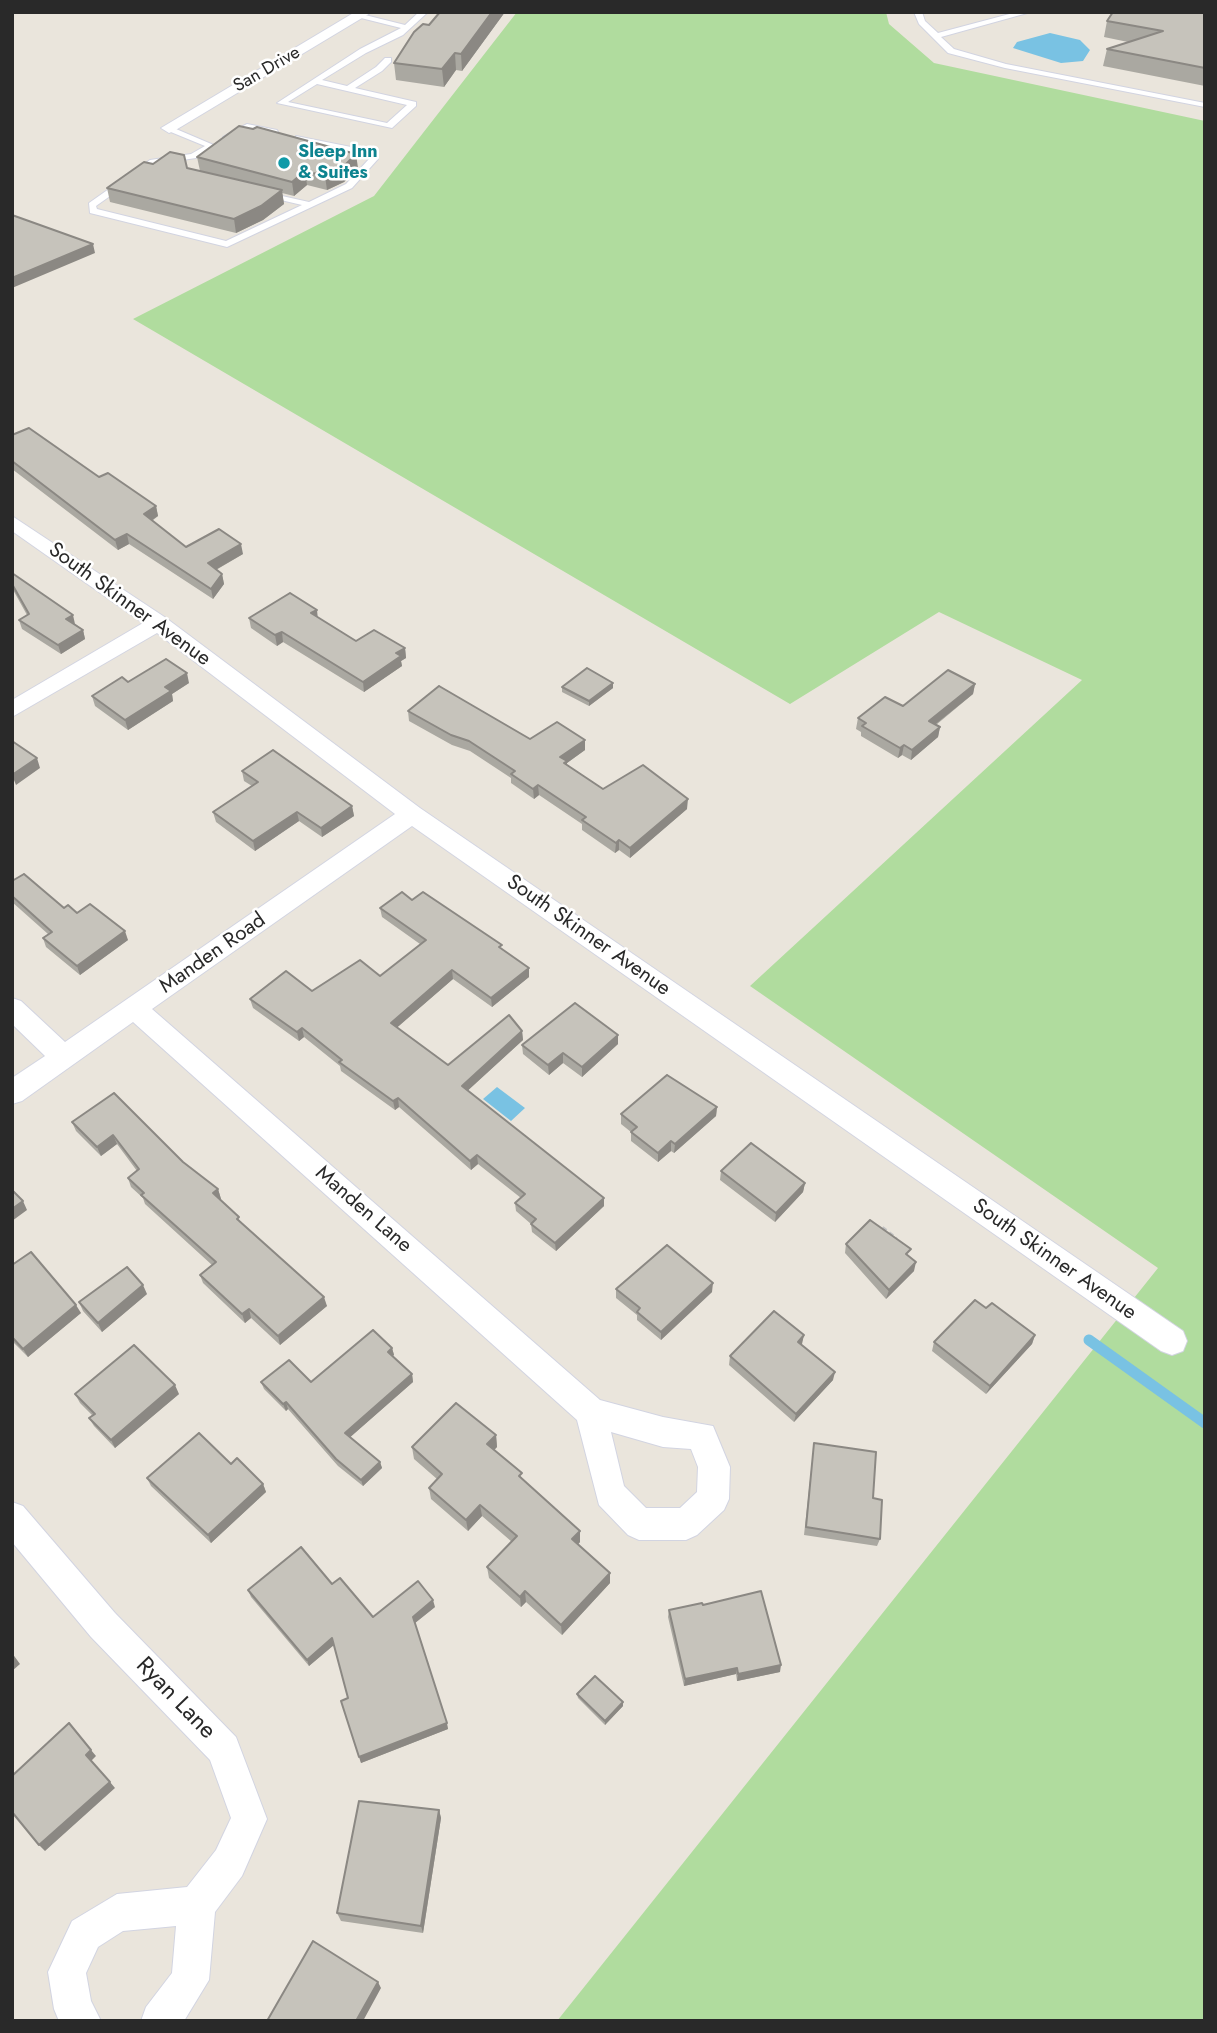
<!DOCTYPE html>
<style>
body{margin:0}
#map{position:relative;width:1217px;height:2033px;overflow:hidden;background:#eae5dc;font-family:Jost,sans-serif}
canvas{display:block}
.frame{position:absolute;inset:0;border:14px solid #292929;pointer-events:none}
</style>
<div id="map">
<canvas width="1217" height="2033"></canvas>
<div class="frame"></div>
</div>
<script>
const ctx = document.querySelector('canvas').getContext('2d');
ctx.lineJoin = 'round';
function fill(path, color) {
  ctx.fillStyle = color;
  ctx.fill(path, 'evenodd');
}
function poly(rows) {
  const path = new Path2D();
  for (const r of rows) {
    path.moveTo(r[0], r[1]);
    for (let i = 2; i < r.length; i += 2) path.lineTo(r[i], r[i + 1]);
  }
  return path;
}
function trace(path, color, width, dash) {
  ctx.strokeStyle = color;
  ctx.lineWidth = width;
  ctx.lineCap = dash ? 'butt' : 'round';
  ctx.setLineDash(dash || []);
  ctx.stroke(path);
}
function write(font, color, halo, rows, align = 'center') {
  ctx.font = font + ' Jost,sans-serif';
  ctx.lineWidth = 5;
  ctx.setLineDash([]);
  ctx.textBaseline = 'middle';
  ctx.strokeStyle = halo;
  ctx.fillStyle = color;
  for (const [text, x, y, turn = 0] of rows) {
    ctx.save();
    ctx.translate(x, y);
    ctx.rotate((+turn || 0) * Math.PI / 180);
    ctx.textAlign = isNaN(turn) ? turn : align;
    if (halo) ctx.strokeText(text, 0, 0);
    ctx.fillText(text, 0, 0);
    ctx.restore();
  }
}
const green = poly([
 [517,12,886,12,889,24,934,63,1205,121,1205,2021,557,2021,1158,1268,750,986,1082,680,939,612,790,704,133,319,374,196]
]);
const water = poly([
 [1050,33,1080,40,1090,50,1083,61,1061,63,1013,48,1017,42],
 [497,1087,525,1108,511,1121,483,1099]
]);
const stream = poly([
 [1089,1340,1205,1423]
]);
const path = poly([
 [882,1228,896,1239]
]);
const lane = poly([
 [419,12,428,12,403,35,366,53,322,80,347,86,376,67,385,58,391,58,391,62,382,71,355,88,416,102,416,106,392,128,277,103,360,49,401,28,357,17,357,13,405,25,419,12],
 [317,84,407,105,387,123,288,102,317,84],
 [914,12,922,12,925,21,938,33,1017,12,1031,12,941,37,954,49,1006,64,1205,103,1205,107,1005,68,948,53,919,24,914,12],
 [247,124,277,130,278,132,274,134,248,129,230,139,223,137,247,124],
 [169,126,216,146,196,158,155,164,96,206,97,209,226,241,302,205,264,196,264,192,309,202,346,184,369,159,360,154,296,140,296,136,366,150,378,159,352,188,227,247,90,213,89,203,150,160,191,154,205,146,166,130,165,128,169,126]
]);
const street = poly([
 [355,12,372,12,174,131,169,133,161,128,355,12],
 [12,516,166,618,420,808,1183,1331,1187,1341,1183,1351,1172,1355,1161,1351,412,826,152,1009,600,1400,663,1417,713,1426,730,1467,729,1499,724,1510,697,1535,686,1540,639,1540,628,1535,599,1505,577,1420,133,1022,22,1101,12,1104,12,1078,45,1056,12,1024,12,998,21,1001,65,1042,395,814,157,633,12,717,12,700,143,623,12,531,12,516],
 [611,1432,663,1447,691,1449,698,1467,697,1492,680,1508,646,1508,624,1486,611,1432],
 [12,1502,23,1506,115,1613,236,1737,267,1819,242,1876,215,1912,209,1980,184,2021,141,2021,146,2007,172,1973,176,1926,123,1931,98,1947,86,1973,91,2001,101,2021,59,2021,54,2009,48,1972,72,1921,117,1894,187,1887,216,1850,231,1818,210,1760,91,1637,12,1542,12,1502]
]);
const wall = poly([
 [440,12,505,12,462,71,456,70,444,87,396,80,394,63],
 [1205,12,1205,86,1103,66,1107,49,1128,42,1104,37,1107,21],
 [197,157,358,168,344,182,327,190,307,185,294,196,282,193,284,204,263,220,236,233,110,202,107,188,153,164,187,168,200,171],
 [12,435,156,506,158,516,152,521,186,547,243,554,216,570,222,574,224,584,213,599,129,544,118,550,12,469],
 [12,573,83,630,85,639,61,654,22,629,19,620,27,615,12,588],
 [249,618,318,618,356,641,405,648,406,658,401,661,402,666,364,692,283,642,277,646,251,628],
 [128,682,189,683,172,694,173,701,128,730,95,706,92,696],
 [975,684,973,694,936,725,940,727,938,737,911,760,902,755,898,758,861,736,861,732,856,729,858,718],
 [562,687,613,688,589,706,562,692],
 [408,711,530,739,585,750,567,763,567,765,603,789,687,809,630,858,619,850,615,853,582,830,582,824,539,795,534,799,511,783,511,778,470,751,452,745,409,721],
 [242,771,352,806,354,816,322,837,299,821,255,851,216,822,213,812,252,786,244,781],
 [12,881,64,908,77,913,128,940,80,975,46,947,43,938,48,934,12,902],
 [412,900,502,949,529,968,529,977,492,1007,453,979,397,1027,448,1065,522,1031,523,1040,468,1090,604,1206,556,1251,532,1232,531,1224,516,1211,515,1203,521,1198,478,1164,471,1170,399,1107,395,1110,341,1071,340,1066,304,1037,299,1041,253,1008,250,999,312,991,380,976,420,944,382,917,380,908],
 [618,1044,582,1077,563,1063,549,1075,523,1054,522,1045],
 [114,1093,183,1162,218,1189,221,1199,220,1199,241,1222,327,1306,280,1345,251,1318,245,1323,203,1283,200,1275,212,1265,145,1204,143,1198,131,1187,128,1178,137,1171,117,1144,101,1156,76,1131,72,1122],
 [717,1107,716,1116,674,1153,671,1151,658,1162,631,1141,631,1132,621,1124,621,1114],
 [721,1171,805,1183,803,1192,775,1222,720,1180],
 [846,1244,909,1256,914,1271,886,1299,845,1253],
 [12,1265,81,1313,28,1357,12,1341],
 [616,1289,712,1292,661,1340,637,1320,637,1315,616,1298],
 [147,1294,102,1332,83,1311,79,1302],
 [986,1308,1035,1335,1032,1344,986,1394,932,1351,934,1342],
 [804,1335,801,1345,833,1380,794,1422,729,1365,730,1356],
 [392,1348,394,1355,392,1356,412,1374,413,1382,350,1437,380,1462,382,1468,363,1486,338,1466,288,1409,286,1411,264,1389,261,1382,311,1382],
 [75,1394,179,1394,115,1448,94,1426,89,1418,92,1415,80,1403],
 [496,1435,497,1447,494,1450,522,1478,580,1542,578,1544,610,1583,562,1635,526,1602,521,1607,489,1578,487,1567,512,1542,482,1516,468,1531,431,1499,429,1488,437,1479,414,1459,412,1447],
 [814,1443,873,1498,880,1539,877,1546,804,1535],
 [231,1464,263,1484,266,1492,211,1543,151,1486,147,1478],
 [248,1590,373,1617,435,1607,415,1623,448,1729,361,1763,348,1698,334,1645,309,1666,251,1597],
 [703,1605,780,1672,737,1681,736,1674,684,1686,668,1617,669,1610],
 [577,1694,623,1702,623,1706,605,1725,578,1698],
 [439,1810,441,1818,423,1933,341,1921,337,1913]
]);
const shadedWall = poly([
 [492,12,505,12,462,71,461,54],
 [455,53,456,70,444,87,442,69],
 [356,154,358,168,344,182,327,190,325,176],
 [305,171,307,185,294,196,292,182],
 [282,190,284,204,263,220,236,233,234,219],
 [93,244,95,253,12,288,12,278],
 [156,506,158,516,146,524,144,514],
 [127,534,129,544,118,550,115,540],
 [241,544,243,554,210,573,208,563],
 [222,574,224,584,213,599,211,589],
 [317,610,318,620,311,613],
 [73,615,75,624,66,619],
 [83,630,85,639,61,654,58,645],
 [282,632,283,642,277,646,275,635],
 [405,648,406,658,401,661,402,666,364,692,363,682,396,653],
 [187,673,189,683,172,694,173,701,128,730,125,720,165,687],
 [613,683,613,688,589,706,589,701],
 [975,684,973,694,927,731,929,721],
 [940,727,938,737,911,760,912,750],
 [585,740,585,750,567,763,567,771,560,757],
 [904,745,902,755,898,758,900,748],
 [37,758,40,768,16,785,12,775],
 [538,785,539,795,534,799,533,789],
 [688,799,687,809,630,858,630,848],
 [352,806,354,816,322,837,321,828],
 [297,812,299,821,255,851,253,841],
 [619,840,619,850,615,853,616,843],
 [125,931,128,940,80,975,77,966],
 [529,968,529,977,492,1007,491,998],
 [452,970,453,979,392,1032,391,1023],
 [302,1028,304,1037,299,1041,297,1032],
 [522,1031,523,1040,463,1095,462,1086],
 [618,1035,618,1044,582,1077,582,1067],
 [563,1053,563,1063,549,1075,548,1065],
 [398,1098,399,1107,395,1110,393,1101],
 [717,1107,716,1116,674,1153,675,1144],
 [113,1135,117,1144,101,1156,97,1147],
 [671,1141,671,1151,658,1162,658,1153],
 [477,1155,478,1164,471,1170,470,1161],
 [805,1183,803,1192,775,1222,776,1213],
 [218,1189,221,1199,216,1203,213,1193],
 [604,1198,604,1206,556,1251,555,1243],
 [23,1201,27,1210,12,1221,12,1209],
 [916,1262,914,1271,886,1299,889,1290],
 [713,1283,712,1292,661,1340,661,1332],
 [143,1285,147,1294,102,1332,98,1323],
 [324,1297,327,1306,280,1345,278,1336],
 [76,1305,81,1313,28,1357,23,1349],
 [249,1309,251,1318,245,1323,242,1314],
 [804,1335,802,1344,796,1351,798,1342],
 [1035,1335,1032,1344,986,1394,990,1386],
 [392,1348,394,1355,389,1359,388,1352],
 [835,1372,833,1380,794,1422,796,1414],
 [412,1374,413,1382,347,1440,345,1433],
 [175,1385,179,1394,115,1448,111,1440],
 [286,1402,288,1409,286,1411,283,1404],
 [496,1435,497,1447,488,1456,487,1444],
 [380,1462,382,1468,363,1486,361,1480],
 [263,1484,266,1492,211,1543,208,1535],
 [480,1505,482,1516,468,1531,466,1520],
 [580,1531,580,1542,573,1550,572,1539],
 [610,1573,610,1583,562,1635,561,1625],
 [525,1591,526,1602,521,1607,520,1597],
 [433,1600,435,1607,415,1623,413,1617],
 [332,1638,335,1644,309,1666,307,1660],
 [12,1653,20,1664,12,1671],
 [781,1665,780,1672,737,1681,738,1674],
 [737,1668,736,1674,684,1686,685,1679],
 [623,1702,623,1706,605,1725,605,1721],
 [447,1723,448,1729,361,1763,359,1757],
 [91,1750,96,1756,91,1761,86,1755],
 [110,1782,115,1788,45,1851,39,1845],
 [439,1810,441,1818,423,1933,421,1926],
 [378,1982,381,1988,363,2021,356,2021]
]);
const building = poly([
 [440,12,492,12,461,54,455,53,442,69,394,63,414,32,423,24,429,25,440,12],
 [1113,12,1205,12,1205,68,1107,49,1163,31,1107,21,1113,12],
 [239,126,253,129,257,127,356,154,342,168,325,176,305,171,292,182,197,157,239,126],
 [170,152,184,155,187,168,282,190,261,206,234,219,107,188,144,162,153,164,170,152],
 [12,215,93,244,12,278,12,215],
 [29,428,99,477,108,473,156,506,144,514,186,547,219,529,241,544,208,563,222,574,211,589,127,534,115,540,12,461,12,435,29,428],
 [12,573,73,615,66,619,83,630,58,645,19,620,29,614,12,584,12,573],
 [290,593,317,610,311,613,356,641,374,630,405,648,396,653,401,656,363,682,282,632,275,635,249,618,290,593],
 [166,659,187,673,165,687,171,691,125,720,92,696,122,677,128,682,166,659],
 [587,668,613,683,589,701,562,687,587,668],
 [948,670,975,684,929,721,940,727,912,750,904,745,900,748,862,726,866,723,858,718,885,697,903,706,948,670],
 [439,686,530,739,557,722,585,740,560,757,567,761,564,763,603,789,643,765,688,799,630,848,619,840,616,843,582,820,586,817,538,785,533,789,511,774,515,771,469,741,451,735,408,711,439,686],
 [12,741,37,758,12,775,12,741],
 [273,750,352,806,321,828,297,812,253,841,213,812,258,782,242,771,273,750],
 [24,874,64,908,68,905,77,913,90,904,125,931,77,966,43,938,52,932,12,896,12,881,24,874],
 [402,892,412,900,423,892,502,945,499,947,529,968,491,998,452,970,391,1023,448,1065,509,1015,522,1031,462,1086,604,1198,555,1243,531,1224,536,1219,515,1203,525,1194,477,1155,470,1161,398,1098,393,1101,339,1062,342,1060,302,1028,297,1032,250,999,286,971,312,991,360,960,380,976,426,940,380,908,402,892],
 [575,1003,618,1035,582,1067,563,1053,548,1065,522,1045,575,1003],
 [667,1075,717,1107,675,1144,671,1141,658,1153,631,1132,637,1127,621,1114,667,1075],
 [114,1093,183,1162,218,1189,213,1193,239,1217,237,1219,324,1297,278,1336,249,1309,242,1314,200,1275,216,1262,141,1195,144,1193,128,1178,139,1169,113,1135,97,1147,72,1122,114,1093],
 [751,1143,805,1183,776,1213,721,1171,751,1143],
 [12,1190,23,1201,12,1209,12,1190],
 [870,1220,911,1249,906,1254,916,1262,889,1290,846,1244,870,1220],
 [667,1245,713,1283,661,1332,637,1312,640,1308,616,1289,667,1245],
 [31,1252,76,1305,23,1349,12,1337,12,1265,31,1252],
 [127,1267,143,1285,98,1323,79,1302,127,1267],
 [975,1300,986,1308,992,1303,1035,1335,990,1386,934,1342,975,1300],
 [774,1311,804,1335,798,1342,835,1372,796,1414,730,1356,774,1311],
 [373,1330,392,1348,388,1352,412,1374,345,1433,380,1462,361,1480,336,1459,286,1402,283,1404,261,1382,289,1360,311,1382,373,1330],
 [134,1345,175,1385,111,1440,89,1418,95,1414,75,1394,134,1345],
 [456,1403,496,1435,487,1444,522,1473,519,1476,580,1531,572,1539,610,1573,561,1625,525,1591,520,1597,487,1567,517,1536,480,1505,466,1520,429,1488,442,1474,412,1447,456,1403],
 [199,1433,231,1464,237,1458,263,1484,208,1535,147,1478,199,1433],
 [814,1443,876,1452,873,1498,882,1500,880,1539,806,1527,814,1443],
 [301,1547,332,1584,340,1578,373,1617,418,1581,433,1600,413,1617,447,1723,359,1757,341,1701,348,1698,332,1638,307,1660,248,1590,301,1547],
 [761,1591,781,1665,738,1674,737,1668,685,1679,669,1610,702,1603,703,1605,761,1591],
 [595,1676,623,1702,605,1721,577,1694,595,1676],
 [69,1723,91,1750,86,1755,110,1782,39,1845,12,1812,12,1776,69,1723],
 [359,1801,439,1810,421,1926,337,1913,359,1801],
 [313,1941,378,1982,356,2021,267,2021,313,1941]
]);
const markers = [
 [284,163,7,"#0f9aa8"]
];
const farStreetnames = [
 ["San Drive",267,70,-30]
];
const farCulturenames = [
 ["Sleep Inn",298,153],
 ["& Suites",298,174]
];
const streetNames = [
 ["South Skinner Avenue",129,605,36],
 ["South Skinner Avenue",588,936,35],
 ["Manden Road",213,954,-35],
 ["Manden Lane",363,1210,41],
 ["South Skinner Avenue",1054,1260,35]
];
const nearStreetnames = [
 ["Ryan Lane",175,1699,46]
];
fill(green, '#b0dc9e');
fill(water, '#79c2e3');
trace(stream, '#79c2e3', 11);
trace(lane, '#d2d4e1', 2);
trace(street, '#d2d4e1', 2);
trace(path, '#c3c3c3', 4.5, [5, 3.5]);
fill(lane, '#fff');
fill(street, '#fff');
fill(wall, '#aaa8a1');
fill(shadedWall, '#8b8883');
fill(building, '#c6c3bb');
trace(building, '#8b8883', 2);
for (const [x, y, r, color] of markers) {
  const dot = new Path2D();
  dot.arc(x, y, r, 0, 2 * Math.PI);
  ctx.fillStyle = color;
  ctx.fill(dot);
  trace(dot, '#fff', 2.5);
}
write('18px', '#292929', '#fff', farStreetnames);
write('bold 18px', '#0d838f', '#fff', farCulturenames, 'left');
write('21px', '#292929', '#fff', streetNames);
write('24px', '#292929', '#fff', nearStreetnames);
</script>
